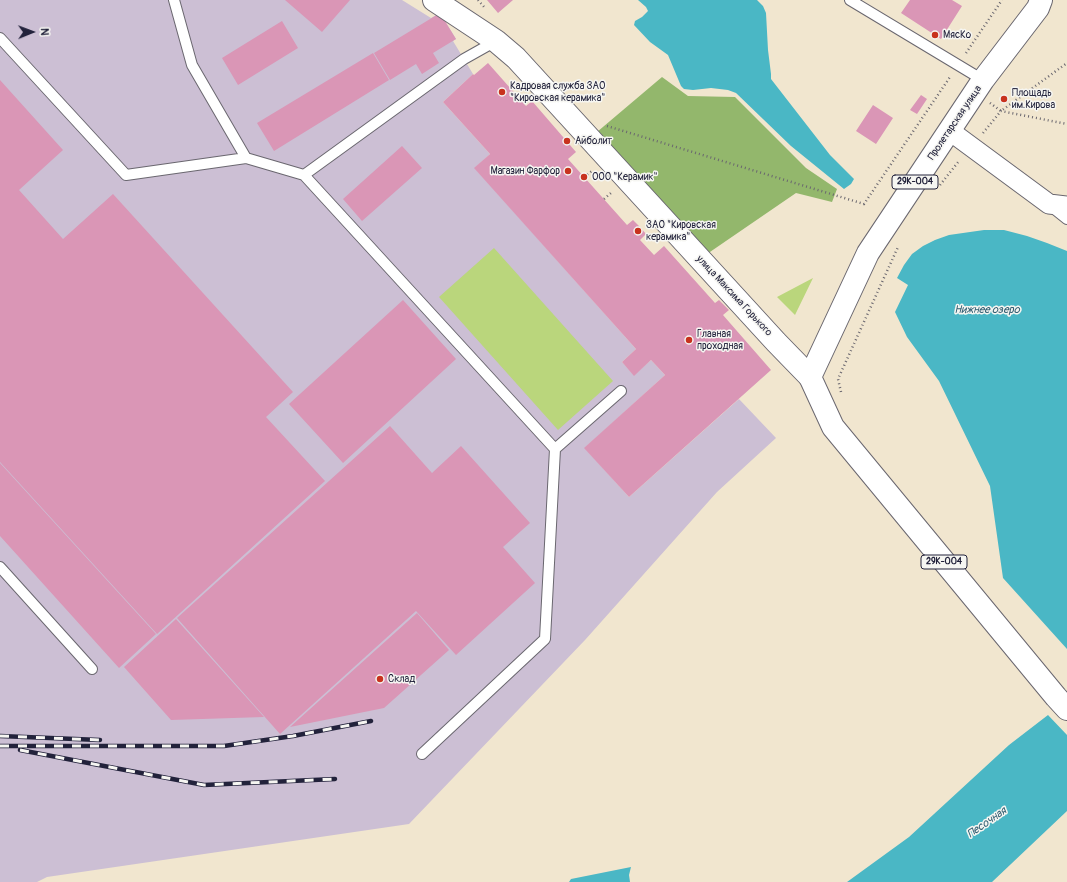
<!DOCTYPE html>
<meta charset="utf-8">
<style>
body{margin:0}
#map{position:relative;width:1067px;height:882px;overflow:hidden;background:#f1e6cf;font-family:Pangolin,sans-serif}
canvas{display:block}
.north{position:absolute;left:12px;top:12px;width:40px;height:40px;-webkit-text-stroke:3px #f6f6f2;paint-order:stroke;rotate:89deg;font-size:11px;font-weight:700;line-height:16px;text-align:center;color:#22223b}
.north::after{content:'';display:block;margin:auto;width:14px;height:18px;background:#22223b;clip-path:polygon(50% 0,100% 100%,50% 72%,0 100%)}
</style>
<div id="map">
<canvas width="1067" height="882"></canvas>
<div class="north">N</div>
</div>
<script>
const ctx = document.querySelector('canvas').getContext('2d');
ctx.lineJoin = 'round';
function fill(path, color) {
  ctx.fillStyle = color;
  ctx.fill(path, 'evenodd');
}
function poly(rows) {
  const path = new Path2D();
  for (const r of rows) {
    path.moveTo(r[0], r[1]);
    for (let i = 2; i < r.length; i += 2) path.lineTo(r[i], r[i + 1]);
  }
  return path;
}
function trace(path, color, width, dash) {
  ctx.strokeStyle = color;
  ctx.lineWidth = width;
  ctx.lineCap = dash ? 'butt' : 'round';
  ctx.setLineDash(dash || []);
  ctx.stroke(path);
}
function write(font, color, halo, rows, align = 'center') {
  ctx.font = font + ' Pangolin,sans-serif';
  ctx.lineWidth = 3;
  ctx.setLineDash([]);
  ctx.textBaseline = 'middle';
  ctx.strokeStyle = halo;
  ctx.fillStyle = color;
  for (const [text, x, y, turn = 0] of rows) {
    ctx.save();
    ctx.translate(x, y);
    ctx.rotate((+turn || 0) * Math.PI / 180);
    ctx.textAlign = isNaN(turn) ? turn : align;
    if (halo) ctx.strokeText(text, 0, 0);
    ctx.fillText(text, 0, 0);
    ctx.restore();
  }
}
const industrial = poly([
 [0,0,402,0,431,18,440,13,456,39,453,41,473,74,443,102,490,154,475,168,636,349,622,362,634,375,651,360,665,375,585,448,629,497,739,399,776,438,717,492,585,640,409,824,47,877,37,882,0,882]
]);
const green = poly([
 [494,248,613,381,558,430,439,297],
 [813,278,795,315,777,297]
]);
const forest = poly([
 [662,77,688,96,735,97,806,168,837,189,832,202,796,193,707,254,597,132]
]);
const water = poly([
 [638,0,757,0,763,6,766,13,768,50,771,74,771,79,830,155,854,179,851,184,844,189,791,146,736,93,728,90,711,88,693,90,684,89,681,86,668,55,650,42,634,25,635,21,642,17,648,11,646,7],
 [984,230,1004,230,1027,236,1047,243,1067,251,1067,649,1003,578,990,486,939,381,907,337,895,312,908,285,897,278,904,265,912,254,923,246,935,240,949,235],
 [1048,715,1067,735,1067,811,992,882,847,882,909,837,1009,745],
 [631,867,629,875,630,882,569,882,571,879]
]);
const building = poly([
 [285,0,350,0,322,32],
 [487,0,513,0,498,13],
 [910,0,952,0,962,6,941,39,901,13],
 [440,13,456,39,433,53,439,63,422,74,416,64,390,80,374,53],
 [282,21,298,48,238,85,222,58],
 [373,53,389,80,274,151,257,123],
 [488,63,526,106,532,101,576,152,568,159,627,225,633,220,640,227,646,234,640,240,654,255,664,246,715,303,719,300,729,310,723,315,771,370,629,497,584,448,665,375,651,360,634,376,622,362,636,349,474,168,490,154,443,102,473,74,474,75],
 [0,80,63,150,19,190,63,239,113,194,293,392,266,417,325,481,157,634,0,462],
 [921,95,927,99,917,114,910,110],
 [873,105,893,118,876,144,856,131],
 [402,146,422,168,362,221,343,199],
 [403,300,456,359,343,463,289,404],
 [390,426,432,473,461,446,530,523,503,547,535,583,456,655,416,611,280,734,177,618],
 [0,463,156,634,119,668,0,536],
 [417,613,449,650,384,708,290,727],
 [176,619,264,717,171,720,124,667]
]);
const path = poly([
 [478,0,485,8],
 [966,53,1002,0],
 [990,103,1001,111,1067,63],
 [607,126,864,204,950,77],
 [983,133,1001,111,1067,124],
 [584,177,592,171],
 [940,185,959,161],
 [604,199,611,193],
 [841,392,838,379,898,247]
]);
const service = poly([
 [174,0,192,65,246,158,304,175],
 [850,0,983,80],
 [0,38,126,175,246,158],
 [496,41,464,59,304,175,555,449,621,391],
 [1052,207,1067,219],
 [0,567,92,669],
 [422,754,545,639,555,449]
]);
const minor = poly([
 [950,131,1049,204,1067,206]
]);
const tertiary = poly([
 [434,0,496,41,516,58,776,342,810,377]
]);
const primary = poly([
 [1041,0,1038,8,983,80,868,253,810,377,833,427,1056,697,1067,709]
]);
const rail = poly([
 [0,736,100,740],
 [0,746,224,746,293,736,371,721],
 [20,750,204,785,335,779]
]);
const markers = [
 [935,35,4,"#c8321e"],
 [502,92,4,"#c8321e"],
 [1004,99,4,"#c8321e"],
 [567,141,4,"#c8321e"],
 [568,171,4,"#c8321e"],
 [584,177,4,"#c8321e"],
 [638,231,4,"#c8321e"],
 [689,340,4,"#c8321e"],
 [380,679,4,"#c8321e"]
];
const shields = [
 [915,182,46],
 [944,562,46]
];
const shieldNames = [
 ["29К-004",915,182],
 ["29К-004",944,562]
];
const poiNames = [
 ["МясКо",943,35],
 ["Кадровая служба ЗАО",510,86],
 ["\"Кировская керамика\"",510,98],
 ["Площадь",1012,93],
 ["им.Кирова",1012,105],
 ["Айболит",575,141],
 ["Магазин Фарфор",560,171,"right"],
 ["ООО \"Керамик\"",592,177],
 ["ЗАО \"Кировская",646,225],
 ["керамика\"",646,237],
 ["Главная",697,334],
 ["проходная",697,346],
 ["Склад",388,679]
];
const streetNames = [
 ["Пролетарская улица",955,123,-56],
 ["улица Максима Горького",734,296,47]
];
const waterNames = [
 ["Нижнее озеро",987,310],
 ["Песочная",987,823,-35]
];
fill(industrial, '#ccbfd4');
fill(green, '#bad67c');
fill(forest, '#93b76c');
fill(water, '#4ab7c5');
fill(building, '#da96b6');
trace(service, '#6a676f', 12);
trace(minor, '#6a676f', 21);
trace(tertiary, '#6a676f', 24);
trace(primary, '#6a676f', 24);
trace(path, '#6a676f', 2.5, [1, 3]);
trace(service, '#fff', 10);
trace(minor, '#fff', 19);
trace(tertiary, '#fff', 22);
trace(primary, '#fff', 22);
trace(rail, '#22223b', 4.5);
trace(rail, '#f6f6f2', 3, [9]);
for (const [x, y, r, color] of markers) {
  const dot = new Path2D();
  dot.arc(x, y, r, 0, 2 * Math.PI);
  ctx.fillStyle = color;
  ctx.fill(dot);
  trace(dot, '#f6f6f2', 1.5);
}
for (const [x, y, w] of shields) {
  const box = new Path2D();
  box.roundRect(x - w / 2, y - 7, w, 14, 3);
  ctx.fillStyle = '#f6f6f2';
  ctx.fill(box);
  trace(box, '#22223b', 1);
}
write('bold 9px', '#22223b', null, shieldNames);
write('10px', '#22223b', '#f6f6f2', poiNames, 'left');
write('10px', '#22223b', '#f6f6f2', streetNames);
write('italic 11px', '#325e72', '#f6f6f2', waterNames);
</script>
